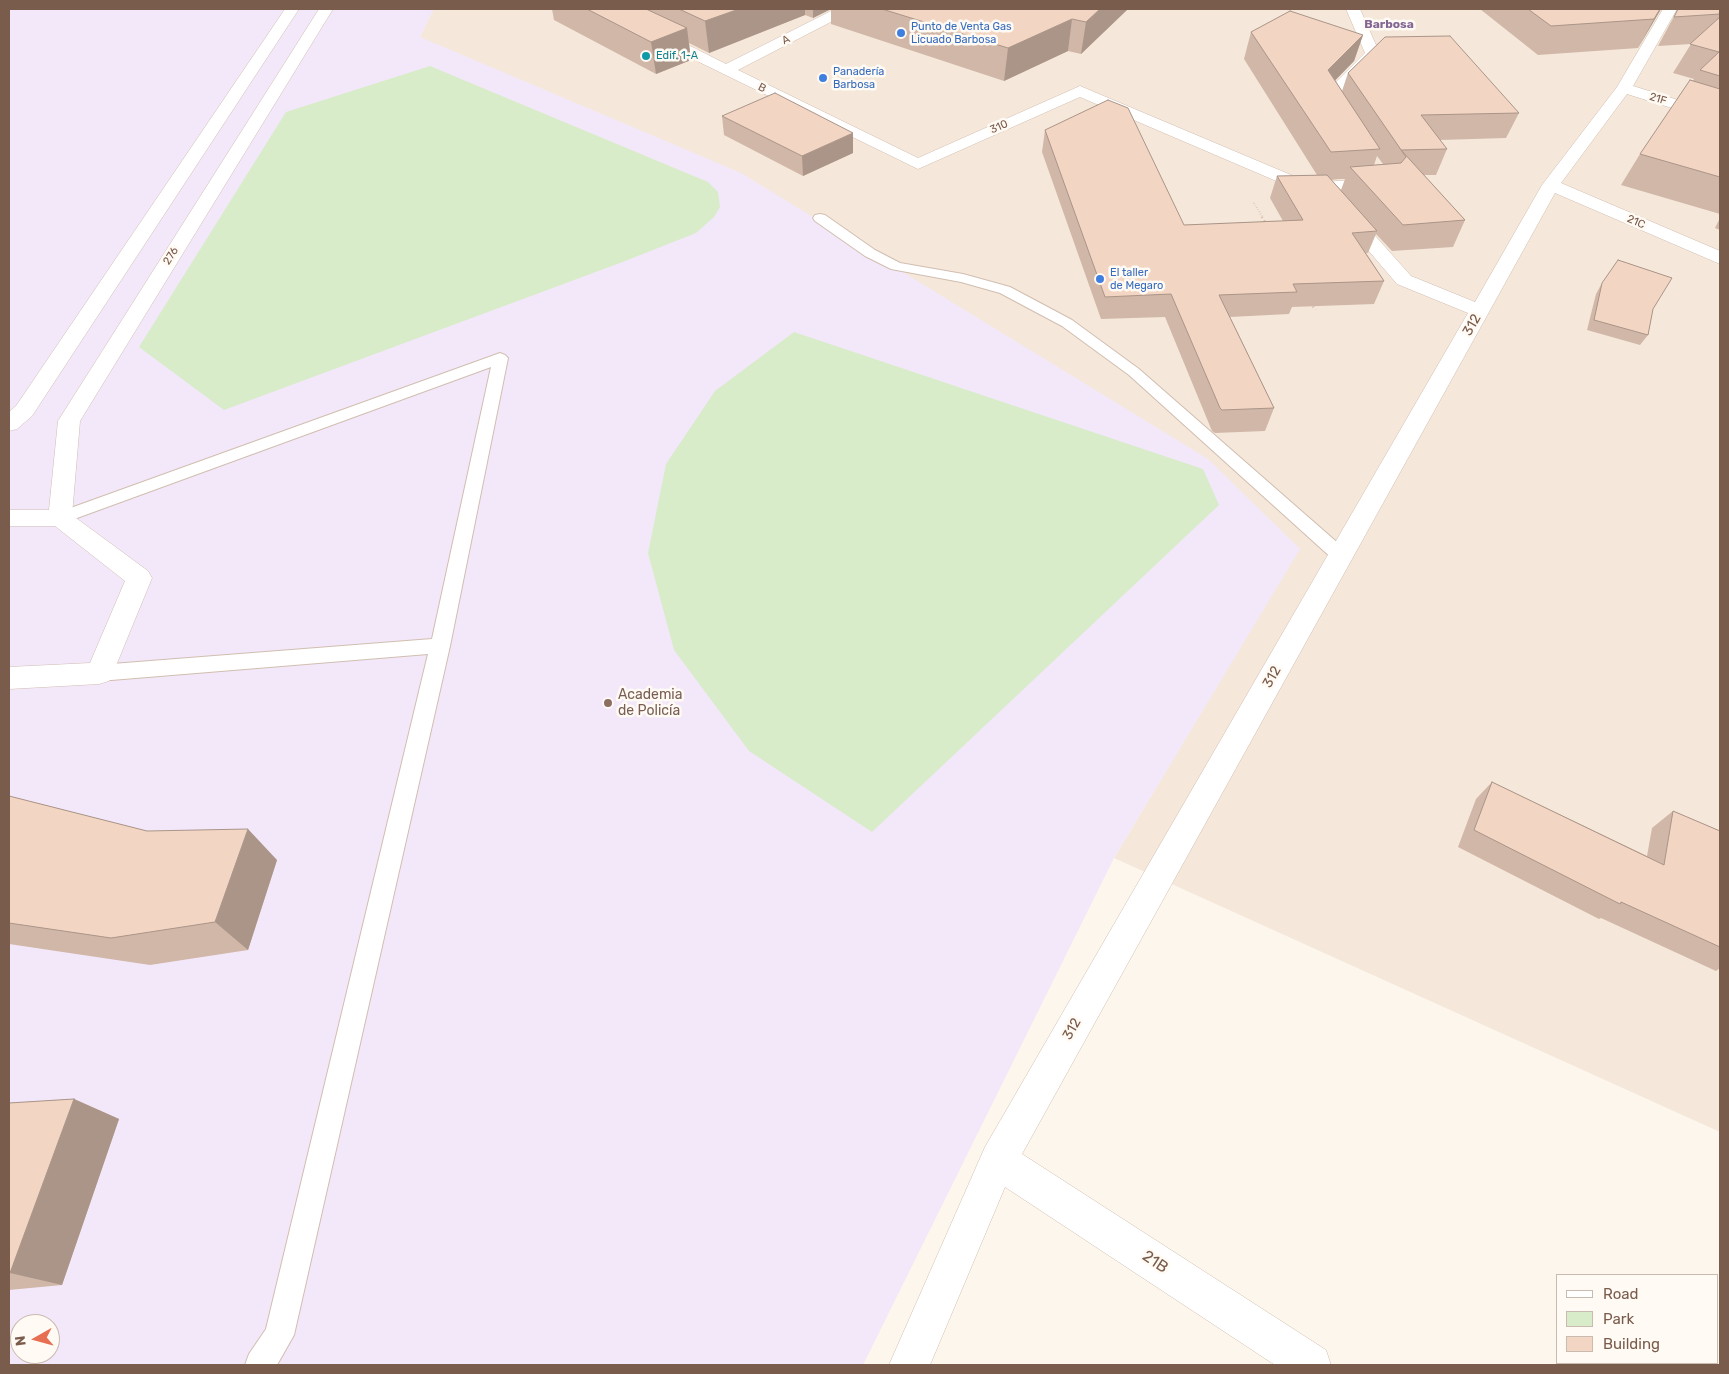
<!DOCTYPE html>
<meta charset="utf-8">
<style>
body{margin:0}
#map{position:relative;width:1729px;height:1374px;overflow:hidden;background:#fdf6ec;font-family:Rubik,sans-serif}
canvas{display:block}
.frame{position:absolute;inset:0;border:10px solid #7a5c4d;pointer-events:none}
.legend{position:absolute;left:1556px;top:1274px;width:162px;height:90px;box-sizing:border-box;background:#fffaf3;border:1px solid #cabbb1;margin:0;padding:6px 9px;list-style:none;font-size:15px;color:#7a5c4d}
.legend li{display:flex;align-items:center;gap:10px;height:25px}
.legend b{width:25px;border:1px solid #cabbb1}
.north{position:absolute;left:10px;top:1314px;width:50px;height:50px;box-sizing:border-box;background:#fffaf3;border:1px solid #cabbb1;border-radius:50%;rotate:263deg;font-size:14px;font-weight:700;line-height:20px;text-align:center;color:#7a5c4d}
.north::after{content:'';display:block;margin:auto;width:18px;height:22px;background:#e76f51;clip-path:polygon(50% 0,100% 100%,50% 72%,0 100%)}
</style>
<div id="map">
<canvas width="1729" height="1374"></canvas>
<div class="frame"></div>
<ul class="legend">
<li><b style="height:6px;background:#fff"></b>Road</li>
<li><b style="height:14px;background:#d8ecc9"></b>Park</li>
<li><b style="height:14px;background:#f3d5c3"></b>Building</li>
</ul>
<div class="north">N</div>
</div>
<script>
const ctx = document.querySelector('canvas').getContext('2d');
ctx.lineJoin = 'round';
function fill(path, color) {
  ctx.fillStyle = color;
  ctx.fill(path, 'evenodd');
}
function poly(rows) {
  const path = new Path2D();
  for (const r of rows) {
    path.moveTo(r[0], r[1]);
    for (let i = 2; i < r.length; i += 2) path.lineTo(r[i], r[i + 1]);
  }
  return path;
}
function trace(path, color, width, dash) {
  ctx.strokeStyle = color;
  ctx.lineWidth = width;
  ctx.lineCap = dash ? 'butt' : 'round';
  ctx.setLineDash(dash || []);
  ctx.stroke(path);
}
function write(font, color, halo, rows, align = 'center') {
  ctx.font = font + ' Rubik,sans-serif';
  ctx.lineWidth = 5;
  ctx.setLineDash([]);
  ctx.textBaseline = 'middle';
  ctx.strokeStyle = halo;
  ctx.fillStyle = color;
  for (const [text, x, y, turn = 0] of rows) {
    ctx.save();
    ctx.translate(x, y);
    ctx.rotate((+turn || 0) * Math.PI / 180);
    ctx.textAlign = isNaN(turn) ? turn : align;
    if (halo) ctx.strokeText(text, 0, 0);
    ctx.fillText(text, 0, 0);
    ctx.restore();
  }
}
const residential = poly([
 [433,9,1720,9,1720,1132,1114,858,1299,549,420,37]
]);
const education = poly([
 [9,9,434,9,420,37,741,173,1208,459,1300,549,1114,858,863,1365,9,1365],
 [20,1324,50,1324,50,1354,20,1354]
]);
const green = poly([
 [430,66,708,182,718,192,720,207,714,217,696,233,620,263,224,410,139,347,286,112],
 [794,332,1203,469,1219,505,872,832,749,751,674,650,648,553,666,464,715,391]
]);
const pathFar1 = poly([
 [1254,203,1263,218]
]);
const path = poly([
 [1262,217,1266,224],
 [1311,303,1315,310]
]);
const service = poly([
 [820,214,825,215,875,250,900,263,963,274,1010,287,1072,320,1139,369,1347,551,1350,556,1347,561,1341,563,1335,561,1129,375,1062,326,1000,293,961,282,891,269,865,256,815,221,813,218,815,215,820,214],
 [500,353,505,355,508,358,450,646,294,1335,277,1365,245,1365,249,1354,266,1329,428,654,99,681,92,679,89,673,92,667,99,665,432,639,491,367,66,522,60,524,54,522,51,518,54,514,500,353]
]);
const minor = poly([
 [285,9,299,9,32,416,17,429,9,431,9,412,16,406,285,9],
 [319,9,333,9,80,421,72,515,148,571,152,578,113,673,109,681,99,684,9,689,9,667,90,663,125,581,55,526,9,526,9,510,49,510,58,421,319,9],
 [602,9,616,9,726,64,835,9,852,9,850,12,738,70,918,158,1080,86,1310,183,1379,178,1385,179,1388,183,1385,187,1379,188,1308,193,1302,192,1080,97,918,169,605,16,602,9],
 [1346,9,1360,9,1380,54,1337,98,1349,115,1347,118,1341,120,1335,118,1321,97,1365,53,1346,9],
 [1663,9,1677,9,1633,86,1720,113,1720,123,1627,94,1561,183,1720,251,1720,264,1555,193,1022,1154,1326,1350,1331,1365,1275,1365,1005,1187,930,1365,889,1365,985,1147,1468,313,1397,284,1338,215,1341,211,1347,210,1353,211,1411,276,1475,302,1542,185,1617,87,1663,9]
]);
const wall = poly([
 [552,9,1128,9,1081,54,1068,51,1004,81,831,24,831,9,813,18,805,15,709,53,689,43,691,60,656,74,554,20],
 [1480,9,1661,9,1638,48,1538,55],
 [1678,9,1720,9,1720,214,1621,185,1640,154,1694,79,1673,73,1691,44,1658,46],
 [1251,32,1363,35,1354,61,1335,80,1342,91,1348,73,1519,113,1506,138,1440,140,1447,149,1436,175,1424,175,1465,220,1453,247,1392,251,1376,234,1368,253,1366,253,1384,281,1374,304,1292,307,1289,314,1230,317,1274,408,1265,431,1215,433,1212,431,1165,317,1101,319,1042,152,1045,130,1184,225,1283,221,1270,198,1277,176,1317,175,1244,59],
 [1377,156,1383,164,1374,165],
 [1339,179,1345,179,1341,190,1331,180],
 [722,116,853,153,803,176,724,135],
 [1720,218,1720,230,1715,228],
 [1602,283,1653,309,1648,335,1640,345,1587,330,1596,294],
 [1492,782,1647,856,1652,828,1673,811,1720,831,1720,968,1716,971,1601,918,1599,919,1458,847,1476,799],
 [9,796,147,831,277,860,248,950,150,965,9,944],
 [74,1099,119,1119,62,1285,9,1290,9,1103]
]);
const shadedWall = poly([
 [739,9,805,9,805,15,709,53,705,21],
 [813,9,831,9,813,18],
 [1100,9,1128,9,1081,54,1086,22],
 [1660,9,1661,9,1638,48,1654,19],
 [1072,19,1068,51,1004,81,1008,48],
 [687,28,691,60,656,74,651,42],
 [1363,35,1354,61,1319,97,1328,70],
 [853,133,853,153,803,176,802,156],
 [248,829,277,860,248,950,215,922],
 [74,1099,119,1119,62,1285,10,1273]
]);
const building = poly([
 [587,9,646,9,687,28,651,42,587,9],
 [679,9,739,9,705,21,679,9],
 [882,9,1100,9,1086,22,1072,19,1008,48,882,9],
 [1528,9,1660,9,1654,19,1551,26,1528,9],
 [1678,9,1720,9,1720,14,1674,17,1678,9],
 [1290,11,1363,35,1328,70,1380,149,1331,152,1251,32,1290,11],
 [1720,17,1720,76,1700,70,1719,52,1690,44,1720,17],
 [1450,36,1519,113,1421,115,1447,149,1401,150,1465,220,1403,225,1350,167,1401,163,1406,157,1348,73,1385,37,1450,36],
 [1690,80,1720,89,1720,177,1640,154,1690,80],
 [775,93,853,133,802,156,722,116,775,93],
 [1108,100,1128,108,1184,225,1303,220,1277,176,1327,175,1377,231,1352,233,1384,281,1293,284,1297,292,1219,295,1274,408,1222,410,1220,408,1171,294,1105,297,1045,130,1108,100],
 [1618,260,1672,278,1653,309,1648,335,1594,320,1602,283,1618,260],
 [1492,782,1664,865,1673,811,1720,831,1720,947,1621,902,1620,904,1474,830,1492,782],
 [9,796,147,831,248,829,215,922,111,938,9,923,9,796],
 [74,1099,10,1273,9,1274,9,1103,74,1099]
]);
const markers = [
 [901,33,5,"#3f7fe0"],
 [646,56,5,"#0f9aa8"],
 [823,78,5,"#3f7fe0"],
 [1100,279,5,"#3f7fe0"],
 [608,703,5,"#8d6e63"]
];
const farShopnames = [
 ["Punto de Venta Gas",911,27],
 ["Licuado Barbosa",911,40],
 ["Panadería",833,72],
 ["Barbosa",833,85],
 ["El taller",1110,273],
 ["de Megaro",1110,286]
];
const farStreetnames = [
 ["A",786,40,-26],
 ["B",762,88,26],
 ["21F",1658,99,17],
 ["310",999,127,-24],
 ["21C",1636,222,23],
 ["276",171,256,-58]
];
const farCulturenames = [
 ["Edif. 1-A",656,56]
];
const farNeighbourhoodnames = [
 ["Barbosa",1389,25]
];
const streetNames = [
 ["312",1472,325,-60],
 ["312",1272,677,-60],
 ["312",1072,1029,-60]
];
const educationNames = [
 ["Academia",618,695],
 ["de Policía",618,711]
];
const nearStreetnames = [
 ["21B",1155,1262,33]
];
fill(residential, '#f5e8da');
fill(education, '#f3e8fa');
fill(green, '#d8ecc9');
trace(service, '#d1beb0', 2);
trace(minor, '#d1beb0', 1);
trace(pathFar1, '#d9b8a5', 2, [0.5, 2]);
trace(path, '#d9b8a5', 2.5, [1, 3]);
fill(service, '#fff');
fill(minor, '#fff');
fill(wall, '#d1b7a8');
fill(shadedWall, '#aa9588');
fill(building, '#f3d5c3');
trace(building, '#aa9588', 1);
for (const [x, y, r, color] of markers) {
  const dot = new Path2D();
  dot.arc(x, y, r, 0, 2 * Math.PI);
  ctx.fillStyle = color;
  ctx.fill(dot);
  trace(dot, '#fffaf3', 2);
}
write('11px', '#366cbe', '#fffaf3', farShopnames, 'left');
write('11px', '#7a5c4d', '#fffaf3', farStreetnames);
write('11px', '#0d838f', '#fffaf3', farCulturenames, 'left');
write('bold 12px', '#846695', '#fffaf3', farNeighbourhoodnames);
write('14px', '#7a5c4d', '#fffaf3', streetNames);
write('14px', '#785e54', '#fffaf3', educationNames, 'left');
write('16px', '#7a5c4d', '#fffaf3', nearStreetnames);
</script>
